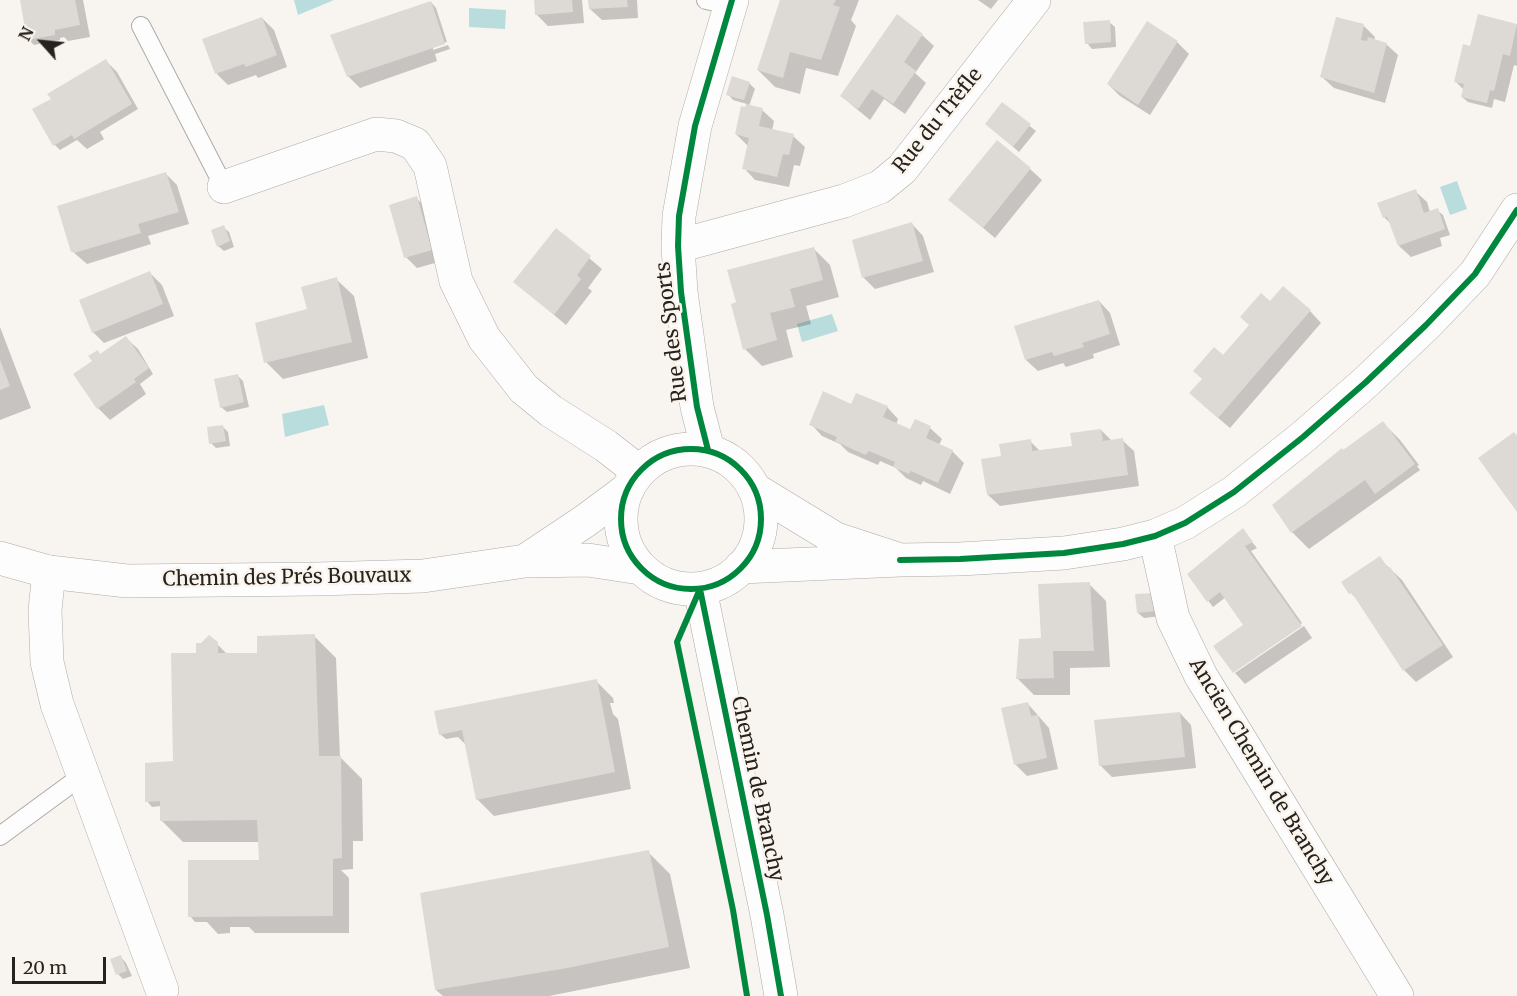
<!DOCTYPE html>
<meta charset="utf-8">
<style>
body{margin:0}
#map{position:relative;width:1517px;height:996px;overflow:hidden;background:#f8f4f0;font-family:Merriweather,serif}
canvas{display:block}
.north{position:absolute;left:12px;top:12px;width:60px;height:60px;-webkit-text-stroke:4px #fbf4ec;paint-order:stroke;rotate:297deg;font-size:16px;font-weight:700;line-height:24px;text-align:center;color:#252320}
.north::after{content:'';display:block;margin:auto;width:21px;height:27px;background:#252320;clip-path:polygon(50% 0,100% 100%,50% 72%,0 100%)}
.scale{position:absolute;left:12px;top:957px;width:94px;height:27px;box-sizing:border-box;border:3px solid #252320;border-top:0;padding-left:8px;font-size:18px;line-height:21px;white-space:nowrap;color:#252320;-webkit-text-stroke:4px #fbf4ec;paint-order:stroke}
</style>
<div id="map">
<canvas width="1517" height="996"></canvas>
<div class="north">N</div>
<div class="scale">20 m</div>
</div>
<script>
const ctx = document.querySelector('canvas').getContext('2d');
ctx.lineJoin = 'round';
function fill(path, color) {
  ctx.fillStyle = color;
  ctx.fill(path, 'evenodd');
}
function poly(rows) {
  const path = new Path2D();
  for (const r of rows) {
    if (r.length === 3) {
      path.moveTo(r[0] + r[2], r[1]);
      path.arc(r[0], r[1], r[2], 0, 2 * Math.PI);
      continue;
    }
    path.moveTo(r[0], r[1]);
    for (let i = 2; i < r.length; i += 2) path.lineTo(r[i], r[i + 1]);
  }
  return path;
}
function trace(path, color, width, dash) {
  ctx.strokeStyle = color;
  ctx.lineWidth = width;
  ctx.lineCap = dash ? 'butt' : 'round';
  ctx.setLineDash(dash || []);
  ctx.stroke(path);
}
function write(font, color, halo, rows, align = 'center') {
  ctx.font = font + ' Merriweather,serif';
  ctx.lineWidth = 5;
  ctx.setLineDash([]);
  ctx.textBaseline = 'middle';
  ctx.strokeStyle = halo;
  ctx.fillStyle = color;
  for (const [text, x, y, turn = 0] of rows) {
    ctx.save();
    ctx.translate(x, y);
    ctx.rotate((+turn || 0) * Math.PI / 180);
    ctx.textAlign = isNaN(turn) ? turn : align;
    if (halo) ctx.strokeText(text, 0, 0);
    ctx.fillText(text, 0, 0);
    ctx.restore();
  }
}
const water = poly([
 [294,0,334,0,298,15],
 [469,8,506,10,505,29,469,27],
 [1457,181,1467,209,1450,215,1440,187],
 [832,314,838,331,802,342,797,324],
 [324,405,329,425,285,437,282,414]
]);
const shadow = poly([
 [22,0,83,0,90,37,68,41,64,37,60,38,60,40,34,45,28,39],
 [535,0,582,0,584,23,548,26,536,14],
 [589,0,637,0,638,18,602,20,590,9],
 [781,0,859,0,851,20,856,26,838,76,806,68,800,94,775,87,758,70],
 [978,0,998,0,991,9],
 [431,2,436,8,447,42,433,46,433,50,448,45,450,49,435,54,437,61,360,88,348,76],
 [1479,16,1517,25,1517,66,1514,65,1505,102,1494,99,1492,108,1468,102,1462,97,1464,90,1455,81,1471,47],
 [262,18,274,30,287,67,258,78,256,75,228,85,217,74,204,40],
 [1109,22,1115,27,1116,47,1092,49,1087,43],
 [1147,23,1177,42,1189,54,1150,115,1120,96,1108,84],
 [1364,26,1375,37,1374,41,1386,44,1398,55,1385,103,1334,88,1322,77],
 [922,35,934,46,915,73,926,83,905,114,884,99,870,120,841,96],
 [106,61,117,72,138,109,100,132,104,139,87,149,77,140,60,150,55,145,53,99],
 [749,83,755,89,749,106,762,110,774,121,772,131,793,136,805,147,800,166,794,165,789,187,755,180,744,168,748,146,736,134,747,104,733,100,728,94],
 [1002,104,1036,131,1019,152,987,124],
 [1030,169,1042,180,995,238,950,200],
 [166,174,177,185,189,224,148,236,151,244,87,264,72,251],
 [1415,191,1427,202,1430,212,1437,210,1443,215,1450,235,1440,238,1442,246,1411,257,1399,246,1392,225,1384,217],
 [416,198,428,209,442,261,417,268,406,257],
 [912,224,923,236,934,272,875,289,864,278,854,241],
 [223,227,229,232,234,247,224,251,218,246],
 [556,230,602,269,588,288,592,291,566,325,515,282],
 [813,248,830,265,839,297,806,306,811,324,786,330,793,357,762,366,745,349],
 [150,273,162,285,174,316,104,343,93,332],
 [336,279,354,296,368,358,283,379,266,362],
 [1099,301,1110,313,1120,345,1093,354,1094,358,1066,367,1063,363,1038,371,1026,360],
 [1270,303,1310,311,1321,323,1230,428,1203,405,1204,379],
 [0,327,31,408,0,420],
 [126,338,138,349,153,374,140,384,146,394,110,420,98,408,75,375],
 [238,376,243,381,249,407,227,412,221,407],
 [852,406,887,407,898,419,896,425,910,431,930,428,942,439,939,445,952,451,964,463,950,494,923,481,921,485,906,478,896,468,880,461,878,465,848,452,840,444,822,436,811,424],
 [1383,423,1400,440,1419,465,1417,466,1420,470,1309,549,1292,532,1274,506],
 [223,427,228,432,230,446,216,448,211,443],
 [1101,430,1112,441,1122,440,1134,451,1139,486,1000,506,988,495,1003,457,1030,441,1041,452,1074,447],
 [1243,531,1257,548,1251,551,1302,623,1234,671,1245,625,1226,597,1213,607,1189,575],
 [1385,564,1402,580,1453,657,1416,682,1404,670,1356,598,1351,593],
 [1089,584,1106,601,1110,667,1070,668,1070,695,1034,695,1017,678,1042,639],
 [1137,596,1161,616,1144,618,1138,613],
 [1304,626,1312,638,1245,684,1235,673],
 [314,636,336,658,340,757,362,779,363,841,353,841,353,869,341,870,349,878,349,933,255,933,249,927,230,927,230,933,218,934,207,922,195,922,190,916,260,861,259,842,183,842,161,820,161,806,152,807,147,801,175,763,197,654,217,644,228,655,258,654],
 [596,681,613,698,614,703,610,703,613,714,618,719,631,789,494,816,477,799,466,745,458,737,446,739,440,734],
 [1028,704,1049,728,1058,769,1027,776,1015,764],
 [1180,713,1191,725,1196,768,1112,777,1100,765],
 [648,852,670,874,690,968,549,996,443,996,436,990],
 [121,957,126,963,132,976,123,979,118,974]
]);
const building = poly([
 [20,0,75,0,80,25,55,30,55,35,27,40],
 [534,0,572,0,573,12,535,15],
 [588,0,627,0,628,7,589,9],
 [780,0,836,0,833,5,840,7,821,60,790,52,783,78,757,70],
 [431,1,445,44,347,77,330,35],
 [897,14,923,34,904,62,916,71,893,104,872,89,858,109,840,96],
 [1478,14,1517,24,1510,56,1503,54,1494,91,1490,90,1487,103,1461,97,1464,84,1454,82,1463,44,1470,46],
 [262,17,277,55,246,67,244,64,215,74,202,39],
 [1336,17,1364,24,1361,40,1367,41,1368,37,1387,43,1374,93,1320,77],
 [1110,20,1111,42,1085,44,1083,22],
 [1147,21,1178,41,1138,105,1107,84],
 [106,59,132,104,74,139,72,135,53,146,32,109,51,99,47,94],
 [732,76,750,82,744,100,726,95],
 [1002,102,1031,124,1013,147,985,124],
 [746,104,763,108,759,126,794,134,789,155,783,154,777,177,742,169,749,138,735,134,741,106,745,107],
 [997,140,1031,168,983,228,948,200],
 [166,172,179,212,138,224,141,233,74,253,74,251,71,252,57,206],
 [1416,189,1424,213,1438,208,1445,229,1398,246,1387,217,1383,218,1377,203],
 [417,196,432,250,404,258,389,205],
 [912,222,923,261,862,278,852,240],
 [224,225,230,241,217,247,211,230],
 [556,228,591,256,577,275,581,279,554,315,513,282],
 [814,247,823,280,790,289,795,307,770,313,777,340,743,350,731,304,736,302,727,270],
 [150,271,163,304,92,333,79,300],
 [337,277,352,342,264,363,255,323,307,309,301,287],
 [1283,286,1311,310,1218,418,1189,393,1202,379,1193,371,1214,347,1223,355,1249,325,1240,317,1261,293,1270,301],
 [1099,300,1110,334,1082,343,1084,347,1054,356,1052,352,1025,360,1014,326],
 [126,336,149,368,134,379,136,382,97,409,73,374,92,361,88,356,98,350,100,354],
 [0,360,10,386,0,390],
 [238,374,244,402,220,408,214,379],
 [823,391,851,404,856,393,888,406,883,417,910,429,915,419,931,426,926,438,953,450,938,483,911,471,909,474,893,467,895,462,869,451,866,455,850,448,835,441,837,437,809,425],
 [1383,421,1415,464,1375,494,1365,480,1291,533,1272,505,1342,448,1343,450],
 [223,425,226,441,209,444,207,427],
 [1101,429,1103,441,1123,438,1128,475,987,495,981,459,1001,456,999,444,1031,439,1032,451,1072,446,1070,433],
 [1514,432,1517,436,1517,512,1478,458],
 [1243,528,1253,542,1245,546,1302,626,1233,673,1213,646,1243,625,1220,592,1207,602,1187,574],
 [1380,556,1388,568,1390,567,1443,645,1403,671,1352,593,1349,594,1341,582],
 [1090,582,1094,651,1053,651,1054,678,1016,679,1019,639,1041,638,1038,584],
 [1154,593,1156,611,1137,613,1135,594],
 [315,634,319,756,341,756,342,858,333,859,333,916,188,917,188,860,259,860,257,820,160,821,160,801,145,802,145,763,173,761,171,653,196,653,196,643,201,643,209,635,218,642,218,653,257,653,257,636],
 [597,679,615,772,476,800,462,730,439,735,434,711],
 [1028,702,1031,716,1038,715,1047,758,1014,765,1001,708],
 [1180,712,1185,757,1099,766,1094,720],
 [649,850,669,947,567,968,435,990,420,893],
 [121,955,127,971,116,975,110,959]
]);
const service = poly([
 [706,0,730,5],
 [141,26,224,187],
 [0,836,83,775]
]);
const minor = poly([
 [224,187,376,134,396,136,415,144,430,166,456,281,484,338,524,389,551,411,606,446,638,471],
 [678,246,844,201,880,187,902,169,1034,0],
 [708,450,697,407,681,292,678,246,679,216,695,126,732,0],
 [1155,536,1173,618,1201,676,1397,996],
 [49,572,45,610,47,662,57,704,162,990],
 [700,589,767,915,781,996]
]);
const tertiary = poly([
 [691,519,70],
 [628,489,585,521,525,561,588,560,640,568],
 [0,558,49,572,127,581,317,579,423,576,525,561],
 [900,560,960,559,1064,553,1123,544,1155,536,1185,523,1234,492,1303,437,1366,382,1426,325,1475,274,1517,210],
 [741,567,900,560,836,539,754,489]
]);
const cycleway = poly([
 [691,519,70],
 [708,450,697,407,681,292,678,246,679,216,695,126,732,0],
 [900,560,960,559,1064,553,1123,544,1155,536,1185,523,1234,492,1303,437,1366,382,1426,325,1475,274,1517,210],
 [700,589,677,642,733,910,747,996],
 [700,589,767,915,781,996]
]);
const streetNames = [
 ["Rue du Trèfle",938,121,-51],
 ["Rue des Sports",672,332,-97],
 ["Chemin des Prés Bouvaux",287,578,-1],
 ["Ancien Chemin de Branchy",1261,772,59],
 ["Chemin de Branchy",757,789,78]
];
fill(water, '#b9dcdd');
fill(shadow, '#0003');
fill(building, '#dddad6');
trace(service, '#aeaba7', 20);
trace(minor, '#aeaba7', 34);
trace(tertiary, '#aeaba7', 34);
trace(service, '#fefdfd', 18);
trace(minor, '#fefdfd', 33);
trace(tertiary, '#fefdfd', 33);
trace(cycleway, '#00873e', 6);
write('20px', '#252320', '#fbf4ec', streetNames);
</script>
